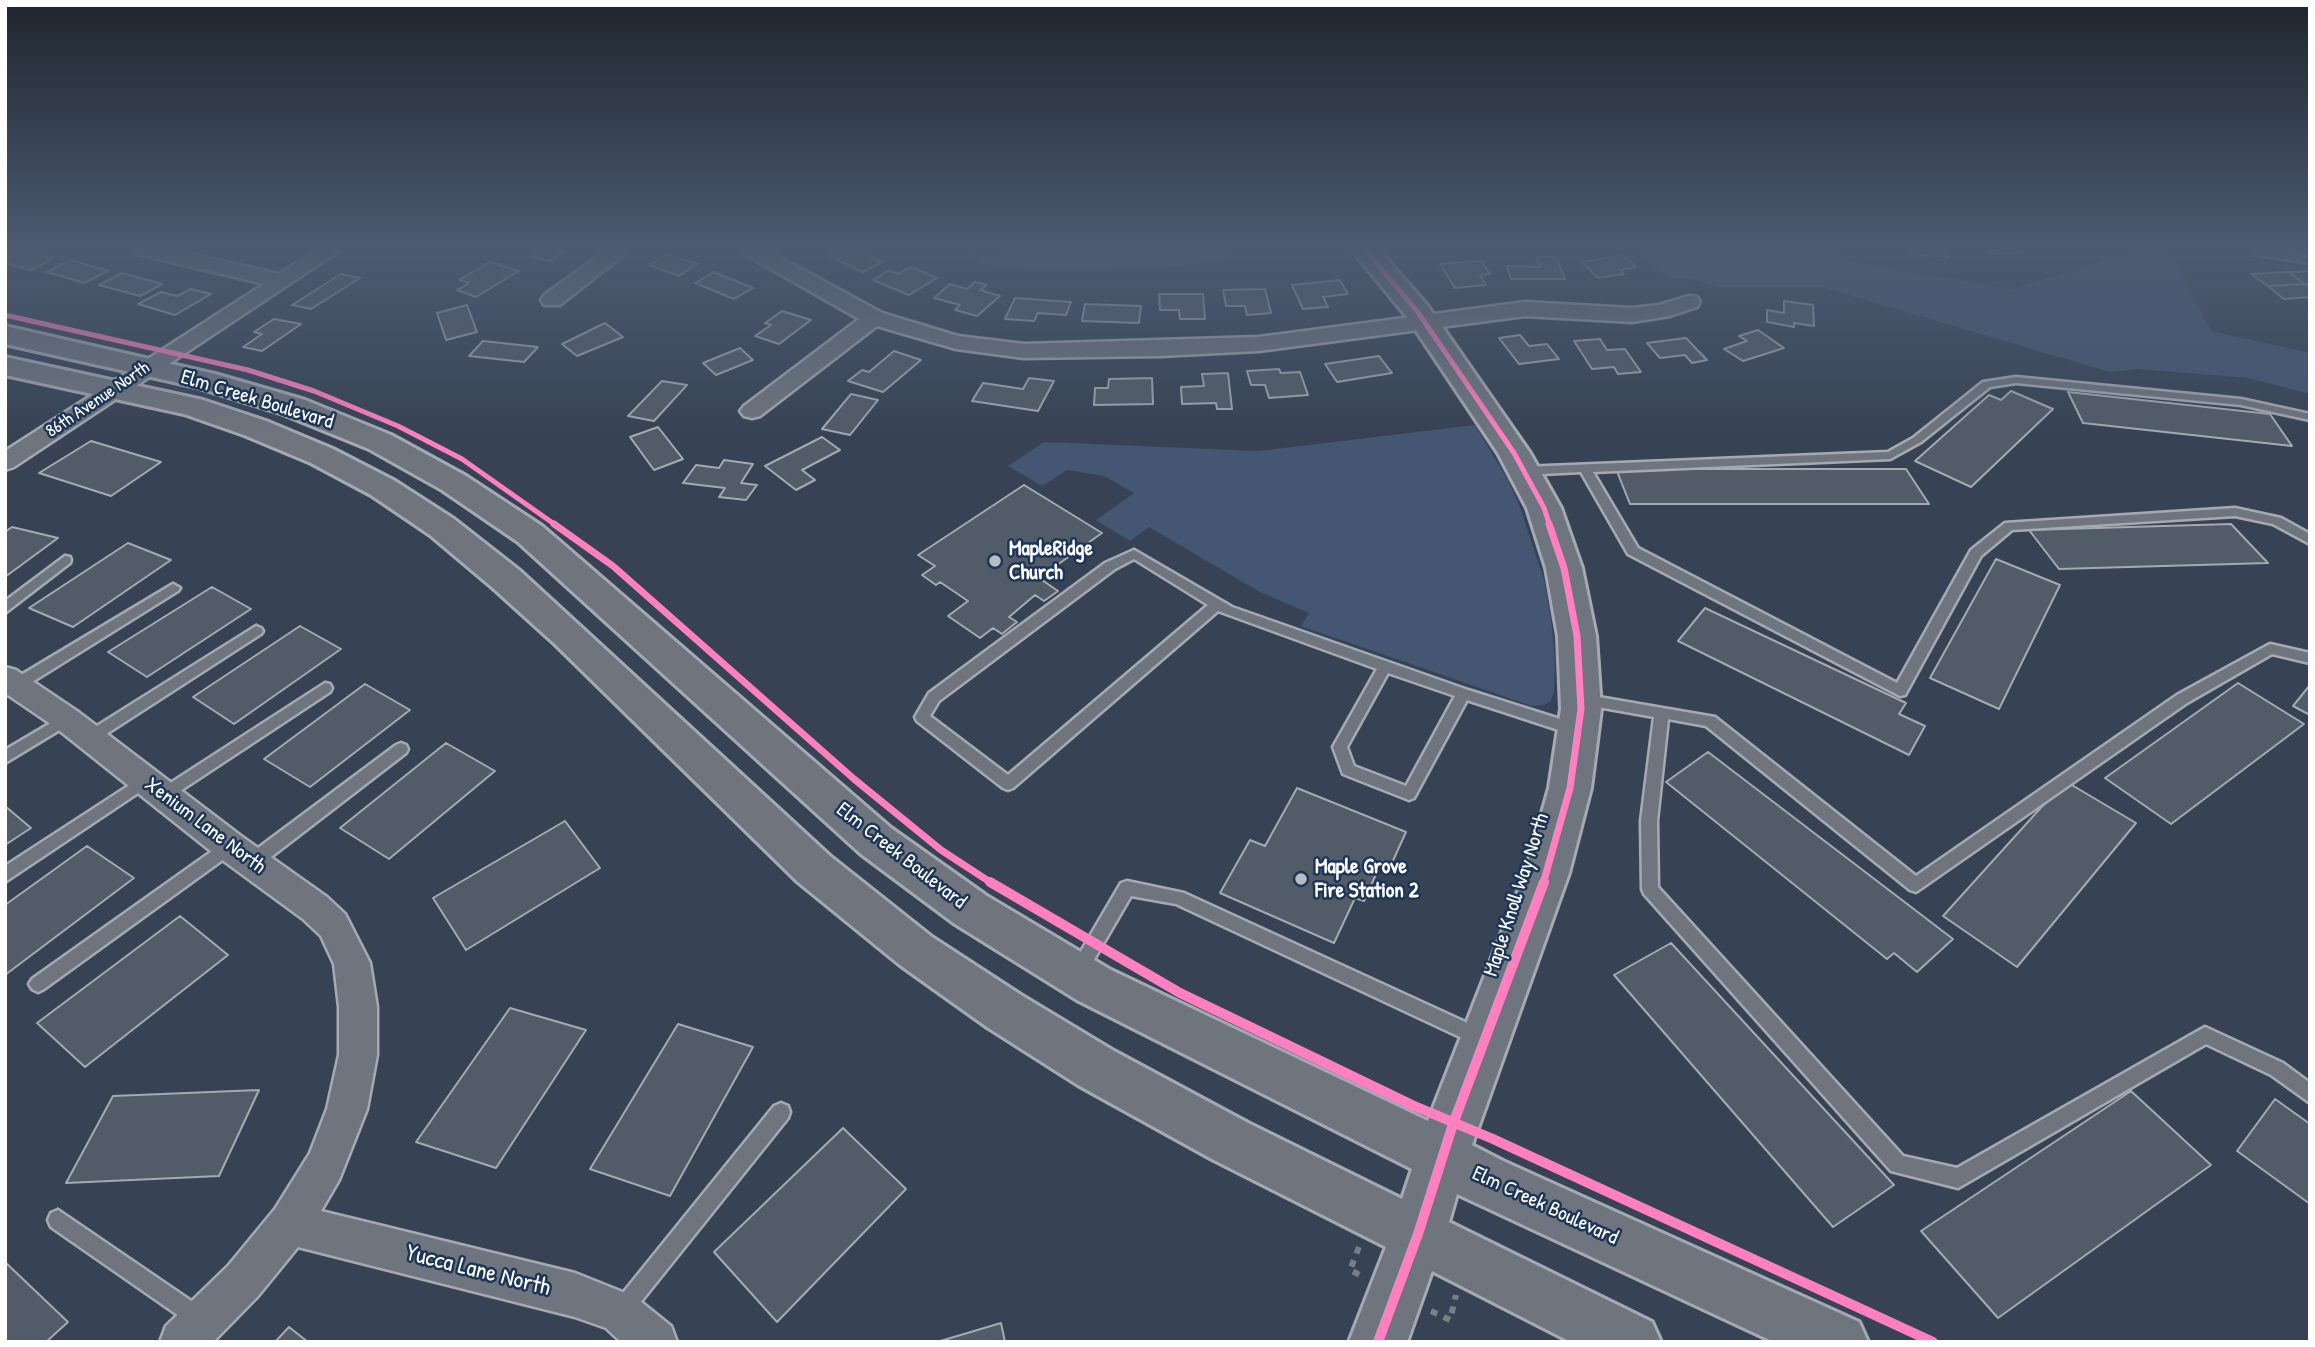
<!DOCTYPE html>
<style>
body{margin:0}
#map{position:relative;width:2315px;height:1347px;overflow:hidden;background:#374354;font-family:"Patrick Hand",sans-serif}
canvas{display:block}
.frame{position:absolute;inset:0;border:7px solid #fff;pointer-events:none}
</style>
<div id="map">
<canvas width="2315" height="1347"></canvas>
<div class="frame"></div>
</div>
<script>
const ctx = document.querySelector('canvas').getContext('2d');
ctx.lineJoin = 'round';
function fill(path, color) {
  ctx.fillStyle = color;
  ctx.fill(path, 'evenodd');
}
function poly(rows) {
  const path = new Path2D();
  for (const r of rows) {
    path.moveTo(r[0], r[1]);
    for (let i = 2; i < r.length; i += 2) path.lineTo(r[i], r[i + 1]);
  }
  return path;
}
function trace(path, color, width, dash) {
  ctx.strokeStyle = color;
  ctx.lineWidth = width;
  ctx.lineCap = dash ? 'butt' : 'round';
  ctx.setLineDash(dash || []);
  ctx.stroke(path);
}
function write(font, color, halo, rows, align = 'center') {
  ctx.font = font + ' "Patrick Hand",sans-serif';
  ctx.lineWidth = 5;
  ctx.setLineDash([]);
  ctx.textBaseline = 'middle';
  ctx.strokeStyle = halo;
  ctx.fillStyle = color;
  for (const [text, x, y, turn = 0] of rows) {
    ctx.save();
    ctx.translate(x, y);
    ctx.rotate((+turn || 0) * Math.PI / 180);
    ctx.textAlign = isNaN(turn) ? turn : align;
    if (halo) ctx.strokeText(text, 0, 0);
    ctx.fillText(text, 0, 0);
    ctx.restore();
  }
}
const green = poly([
 [956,249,992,257,1018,249,1226,249,1233,258,1183,266,1048,271,988,265],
 [1633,249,1830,249,1848,261,2011,289,2145,249,2168,249,2211,331,2310,353,2310,394,2249,378,2137,369,2110,372,1822,287,1717,287,1691,279,1669,278],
 [1475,425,1509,482,1521,510,1544,580,1551,619,1555,660,1554,691,1551,701,1544,705,1532,706,1301,626,1309,613,1260,592,1149,527,1130,541,1096,520,1134,493,1104,476,1067,470,1042,486,1008,466,1044,442,1259,451]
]);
const building = poly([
 [13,249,22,249,54,258,31,270,5,263,5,253,13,249],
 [539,249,567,249,551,261,530,256,539,249],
 [839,249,856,249,882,262,863,272,828,255,839,249],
 [1907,249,1945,249,1949,257,1910,254,1907,249],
 [1984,249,2017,249,2021,252,1988,254,1984,249],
 [667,254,697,264,679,276,649,265,667,254],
 [1623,255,1636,267,1620,270,1624,274,1598,278,1582,262,1623,255],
 [1536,257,1556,257,1565,279,1511,279,1507,266,1540,267,1536,257],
 [71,260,108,271,84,283,47,272,71,260],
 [1482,261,1490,274,1480,275,1486,285,1455,288,1440,264,1482,261],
 [490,262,519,271,476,297,457,290,469,283,459,280,490,262],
 [911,267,937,278,909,295,873,280,889,270,898,274,911,267],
 [2310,271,2310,284,2305,284,2289,272,2310,271],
 [714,272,753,288,734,299,695,283,714,272],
 [2289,272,2305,284,2268,286,2251,274,2289,272],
 [122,273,162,284,140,296,99,285,122,273],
 [341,274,360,278,311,309,292,305,341,274],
 [1340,280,1348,294,1323,297,1328,307,1303,309,1292,285,1340,280],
 [975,282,987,285,980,290,1000,296,977,316,955,310,960,305,934,298,950,284,967,289,975,282],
 [2305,284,2310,288,2310,297,2284,299,2268,286,2305,284],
 [191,289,211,294,175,315,138,304,161,292,177,296,191,289],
 [1265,289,1271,313,1247,315,1245,306,1226,306,1223,290,1265,289],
 [1159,294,1203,294,1205,319,1180,319,1179,310,1160,310,1159,294],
 [1015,298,1071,302,1066,315,1038,313,1034,321,1005,319,1015,298],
 [1784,301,1813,305,1814,326,1794,323,1794,327,1767,322,1767,310,1784,313,1784,301],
 [1085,304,1141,306,1139,323,1082,321,1085,304],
 [467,305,477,332,446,340,437,313,467,305],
 [782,311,811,320,779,344,755,336,771,325,765,323,782,311],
 [274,319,301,324,262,351,243,347,262,334,254,332,274,319],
 [605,323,623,337,577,356,562,344,605,323],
 [1758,330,1784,348,1743,361,1724,349,1747,341,1739,336,1758,330],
 [1520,335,1529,346,1547,344,1559,359,1519,364,1499,338,1520,335],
 [1686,338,1707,360,1692,363,1685,355,1660,358,1647,343,1686,338],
 [1600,339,1607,350,1625,349,1641,372,1618,374,1614,367,1592,369,1574,341,1600,339],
 [483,341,538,347,524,362,469,356,483,341],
 [740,348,753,360,716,375,703,363,740,348],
 [894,351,921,360,883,392,848,381,862,370,869,372,894,351],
 [1379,356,1392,373,1337,382,1325,364,1379,356],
 [1279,369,1281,373,1300,372,1308,395,1269,398,1265,385,1251,385,1247,371,1279,369],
 [1228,373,1232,409,1217,409,1216,403,1182,404,1181,387,1204,386,1202,374,1228,373],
 [1029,378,1054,381,1038,411,972,401,983,383,1023,389,1029,378],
 [1152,378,1153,404,1094,405,1095,388,1108,388,1109,379,1152,378],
 [662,381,687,385,654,421,628,416,662,381],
 [2011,391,2053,409,1971,487,1915,461,1989,395,2001,400,2011,391],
 [2068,392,2270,414,2292,446,2083,423,2068,392],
 [851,394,878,400,850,435,822,429,851,394],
 [658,427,683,459,654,470,630,437,658,427],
 [822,437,840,450,802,470,815,480,796,490,765,466,822,437],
 [91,441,161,462,111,496,39,473,91,441],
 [724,460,753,464,741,483,757,485,746,500,719,497,725,488,683,483,696,465,719,468,724,460],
 [1616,469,1906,469,1929,504,1630,504,1616,469],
 [1024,485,1102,533,1039,578,1058,591,1044,601,1035,595,1009,617,1017,622,1002,634,993,628,980,638,948,616,968,601,940,582,936,585,922,575,935,566,918,555,1024,485],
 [2231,524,2268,563,2059,569,2029,530,2231,524],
 [12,527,58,538,5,577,5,532,12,527],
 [128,543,171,560,73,627,29,608,128,543],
 [1996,559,2060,585,1999,709,1930,678,1996,559],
 [212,587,251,609,147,677,108,652,212,587],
 [1705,608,1906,703,1899,714,1925,726,1909,755,1678,641,1705,608],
 [300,626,341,649,234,724,193,697,300,626],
 [2238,683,2304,724,2171,824,2105,778,2238,683],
 [365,684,410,710,310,787,264,759,365,684],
 [2310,685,2310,715,2293,706,2310,685],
 [446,743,495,771,389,859,340,828,446,743],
 [1708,752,1953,939,1917,972,1894,953,1887,959,1666,782,1708,752],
 [2065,781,2136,823,2017,967,1943,916,2065,781],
 [1297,788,1406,832,1391,865,1382,861,1364,901,1355,898,1334,943,1220,893,1250,840,1265,846,1297,788],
 [5,806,31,828,5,845,5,806],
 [565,821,600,868,466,950,433,898,565,821],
 [87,846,134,878,5,975,5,905,87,846],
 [180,916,228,955,85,1067,37,1023,180,916],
 [1671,943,1894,1185,1833,1227,1614,975,1671,943],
 [510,1008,586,1030,496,1168,416,1142,510,1008],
 [678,1024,753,1047,670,1196,590,1169,678,1024],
 [259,1090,219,1176,66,1183,113,1096,259,1090],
 [2131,1091,2211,1165,1998,1318,1921,1231,2131,1091],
 [2275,1099,2310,1124,2310,1204,2237,1151,2275,1099],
 [843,1128,906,1189,777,1322,714,1252,843,1128],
 [5,1262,68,1322,46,1342,5,1342,5,1262],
 [1001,1323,1005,1342,937,1342,1001,1323],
 [289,1327,308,1342,275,1342,289,1327]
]);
const path = poly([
 [1359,1247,1350,1270,1364,1277],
 [1431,1311,1450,1320,1456,1295]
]);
const lane = poly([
 [2256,249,2310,257,2310,263,2252,254,2252,250,2256,249],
 [2016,377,2241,399,2310,414,2310,420,2241,405,2016,383,1990,387,1921,442,1890,459,1593,472,1638,548,1897,683,1971,550,2005,523,2235,508,2281,518,2310,534,2310,544,2273,524,2235,516,2012,530,1981,556,1905,695,1900,696,1628,554,1581,472,1523,475,1517,471,1523,467,1888,452,1913,438,1983,382,2016,377],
 [1134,550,1232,607,1468,690,1582,726,1584,730,1582,734,1577,736,1467,700,1414,798,1409,800,1343,774,1333,747,1377,669,1218,611,1013,788,1008,790,1003,788,917,721,915,717,929,693,1105,563,1134,550],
 [1134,559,1208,605,1008,775,930,716,939,701,1115,569,1134,559],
 [1388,673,1455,696,1406,786,1354,766,1347,747,1388,673],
 [65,556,70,557,71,560,70,563,5,613,5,601,65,556],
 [173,584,180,588,178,591,21,689,11,689,9,685,11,681,173,584],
 [256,626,261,628,263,631,261,634,94,742,84,742,82,738,84,734,256,626],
 [2270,644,2310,653,2310,663,2272,654,2187,703,1916,892,1910,890,1706,726,1668,719,1657,821,1658,887,1903,1156,1957,1168,2205,1027,2283,1063,2310,1083,2310,1103,2271,1075,2206,1044,1958,1188,1891,1171,1644,894,1642,889,1641,821,1654,717,1581,704,1576,703,1574,699,1576,695,1581,694,1715,717,1916,876,2177,695,2270,644],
 [325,683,330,684,332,688,330,692,168,799,163,801,158,799,155,795,158,791,325,683],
 [66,714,71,715,73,719,71,723,5,763,5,750,66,714],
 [401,743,406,745,408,749,406,753,258,867,252,869,246,867,244,862,246,857,396,745,401,743],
 [145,775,150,777,153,781,150,785,5,882,5,866,145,775],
 [229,839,235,841,237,846,235,851,44,989,38,992,32,989,29,984,32,979,229,839],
 [1127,881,1184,893,1487,1032,1490,1038,1487,1044,1481,1046,1475,1044,1176,904,1131,896,1085,975,1079,978,1073,975,1070,970,1073,965,1121,883,1127,881],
 [781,1103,788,1106,790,1112,788,1118,628,1318,621,1321,614,1318,611,1311,614,1304,774,1106,781,1103],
 [58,1210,206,1311,209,1318,206,1325,199,1328,192,1325,51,1227,48,1220,51,1213,58,1210]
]);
const street = poly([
 [131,249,169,249,279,274,318,249,342,249,14,467,5,470,5,451,264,284,134,253,131,249],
 [608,249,631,249,560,305,544,305,541,300,544,295,608,249],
 [740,249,765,249,882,313,958,336,1024,344,1259,337,1525,302,1632,308,1659,305,1689,296,1697,297,1700,302,1697,307,1670,316,1632,322,1525,316,1259,351,1160,356,1024,358,956,349,877,326,760,416,752,418,744,416,740,411,744,406,859,319,743,253,740,249],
 [5,667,16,670,77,711,241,836,327,897,345,914,370,963,377,1007,377,1055,367,1109,339,1180,321,1211,575,1273,635,1297,671,1326,677,1342,621,1342,606,1328,575,1317,298,1247,258,1296,213,1342,160,1342,166,1326,228,1266,275,1209,310,1153,327,1109,339,1055,339,1007,334,964,321,936,303,919,217,856,55,727,5,693,5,667]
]);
const secondary = poly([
 [1351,249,1378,249,1427,305,1530,453,1561,508,1582,568,1596,636,1601,709,1591,788,1569,873,1472,1145,1503,1161,1859,1322,1868,1342,1774,1342,1457,1194,1449,1222,1652,1322,1661,1342,1571,1342,1432,1271,1407,1342,1349,1342,1386,1247,1212,1159,1078,1085,987,1027,900,965,798,882,555,644,493,588,430,535,371,495,311,463,244,435,184,414,5,375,5,357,203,400,266,421,333,449,395,481,454,519,519,570,830,856,932,937,1021,995,1114,1051,1248,1123,1402,1199,1412,1169,1077,1000,955,924,861,854,518,542,442,490,369,449,283,414,196,387,5,344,5,326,215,374,305,400,391,435,466,476,542,526,891,828,987,896,1111,970,1428,1121,1525,873,1549,788,1561,709,1558,636,1546,568,1527,508,1498,453,1407,317,1351,249]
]);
const cyclewayFar2 = poly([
 [1364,249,1417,311,1514,453,1544,508,1550,526],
 [5,315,248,370,314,391,398,426,462,459,557,526]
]);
const cyclewayFar1 = poly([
 [554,524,613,566,854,779,941,850,993,884],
 [1543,884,1570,788,1581,709,1577,636,1564,568,1549,524]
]);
const cycleway = poly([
 [990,882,1180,993,1412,1105,1493,1139,1933,1342],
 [1378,1342,1418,1234,1453,1124,1544,882]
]);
const markers = [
 [995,561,7,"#b9bdc3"],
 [1301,879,7,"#b9bdc3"]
];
const farStreetnames = [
 ["86th Avenue North",98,400,-34]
];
const streetNames = [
 ["Elm Creek Boulevard",257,400,17],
 ["Xenium Lane North",205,826,37],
 ["Elm Creek Boulevard",901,856,38],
 ["Maple Knoll Way North",1517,895,-72],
 ["Elm Creek Boulevard",1545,1206,25]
];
const poiNames = [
 ["MapleRidge",1009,549],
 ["Church",1009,573],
 ["Maple Grove",1315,867],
 ["Fire Station 2",1315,891]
];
const nearStreetnames = [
 ["Yucca Lane North",478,1271,14]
];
fill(green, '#445671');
fill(building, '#525b68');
trace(building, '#a5aab2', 2);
trace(lane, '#a5aab2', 5);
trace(street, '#a5aab2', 5);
trace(secondary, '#a5aab2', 6);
trace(path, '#777e86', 6, [7, 7]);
fill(lane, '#6f757e');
fill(street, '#6f757e');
fill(secondary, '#6f757e');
trace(cyclewayFar2, '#ff80c0', 5);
trace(cyclewayFar1, '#ff80c0', 7);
trace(cycleway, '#ff80c0', 10);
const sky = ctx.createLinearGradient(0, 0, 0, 438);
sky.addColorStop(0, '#1e252e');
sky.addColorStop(0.57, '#4d5b72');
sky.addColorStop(1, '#4d5b7200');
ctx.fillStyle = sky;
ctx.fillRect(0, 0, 2315, 438);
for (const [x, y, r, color] of markers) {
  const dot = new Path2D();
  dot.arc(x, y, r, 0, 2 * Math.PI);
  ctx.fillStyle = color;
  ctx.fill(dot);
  trace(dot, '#1d3557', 2.5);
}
write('18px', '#fff', '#1d3557', farStreetnames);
write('21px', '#fff', '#1d3557', streetNames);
write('bold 21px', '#fff', '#1d3557', poiNames, 'left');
write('24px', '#fff', '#1d3557', nearStreetnames);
</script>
